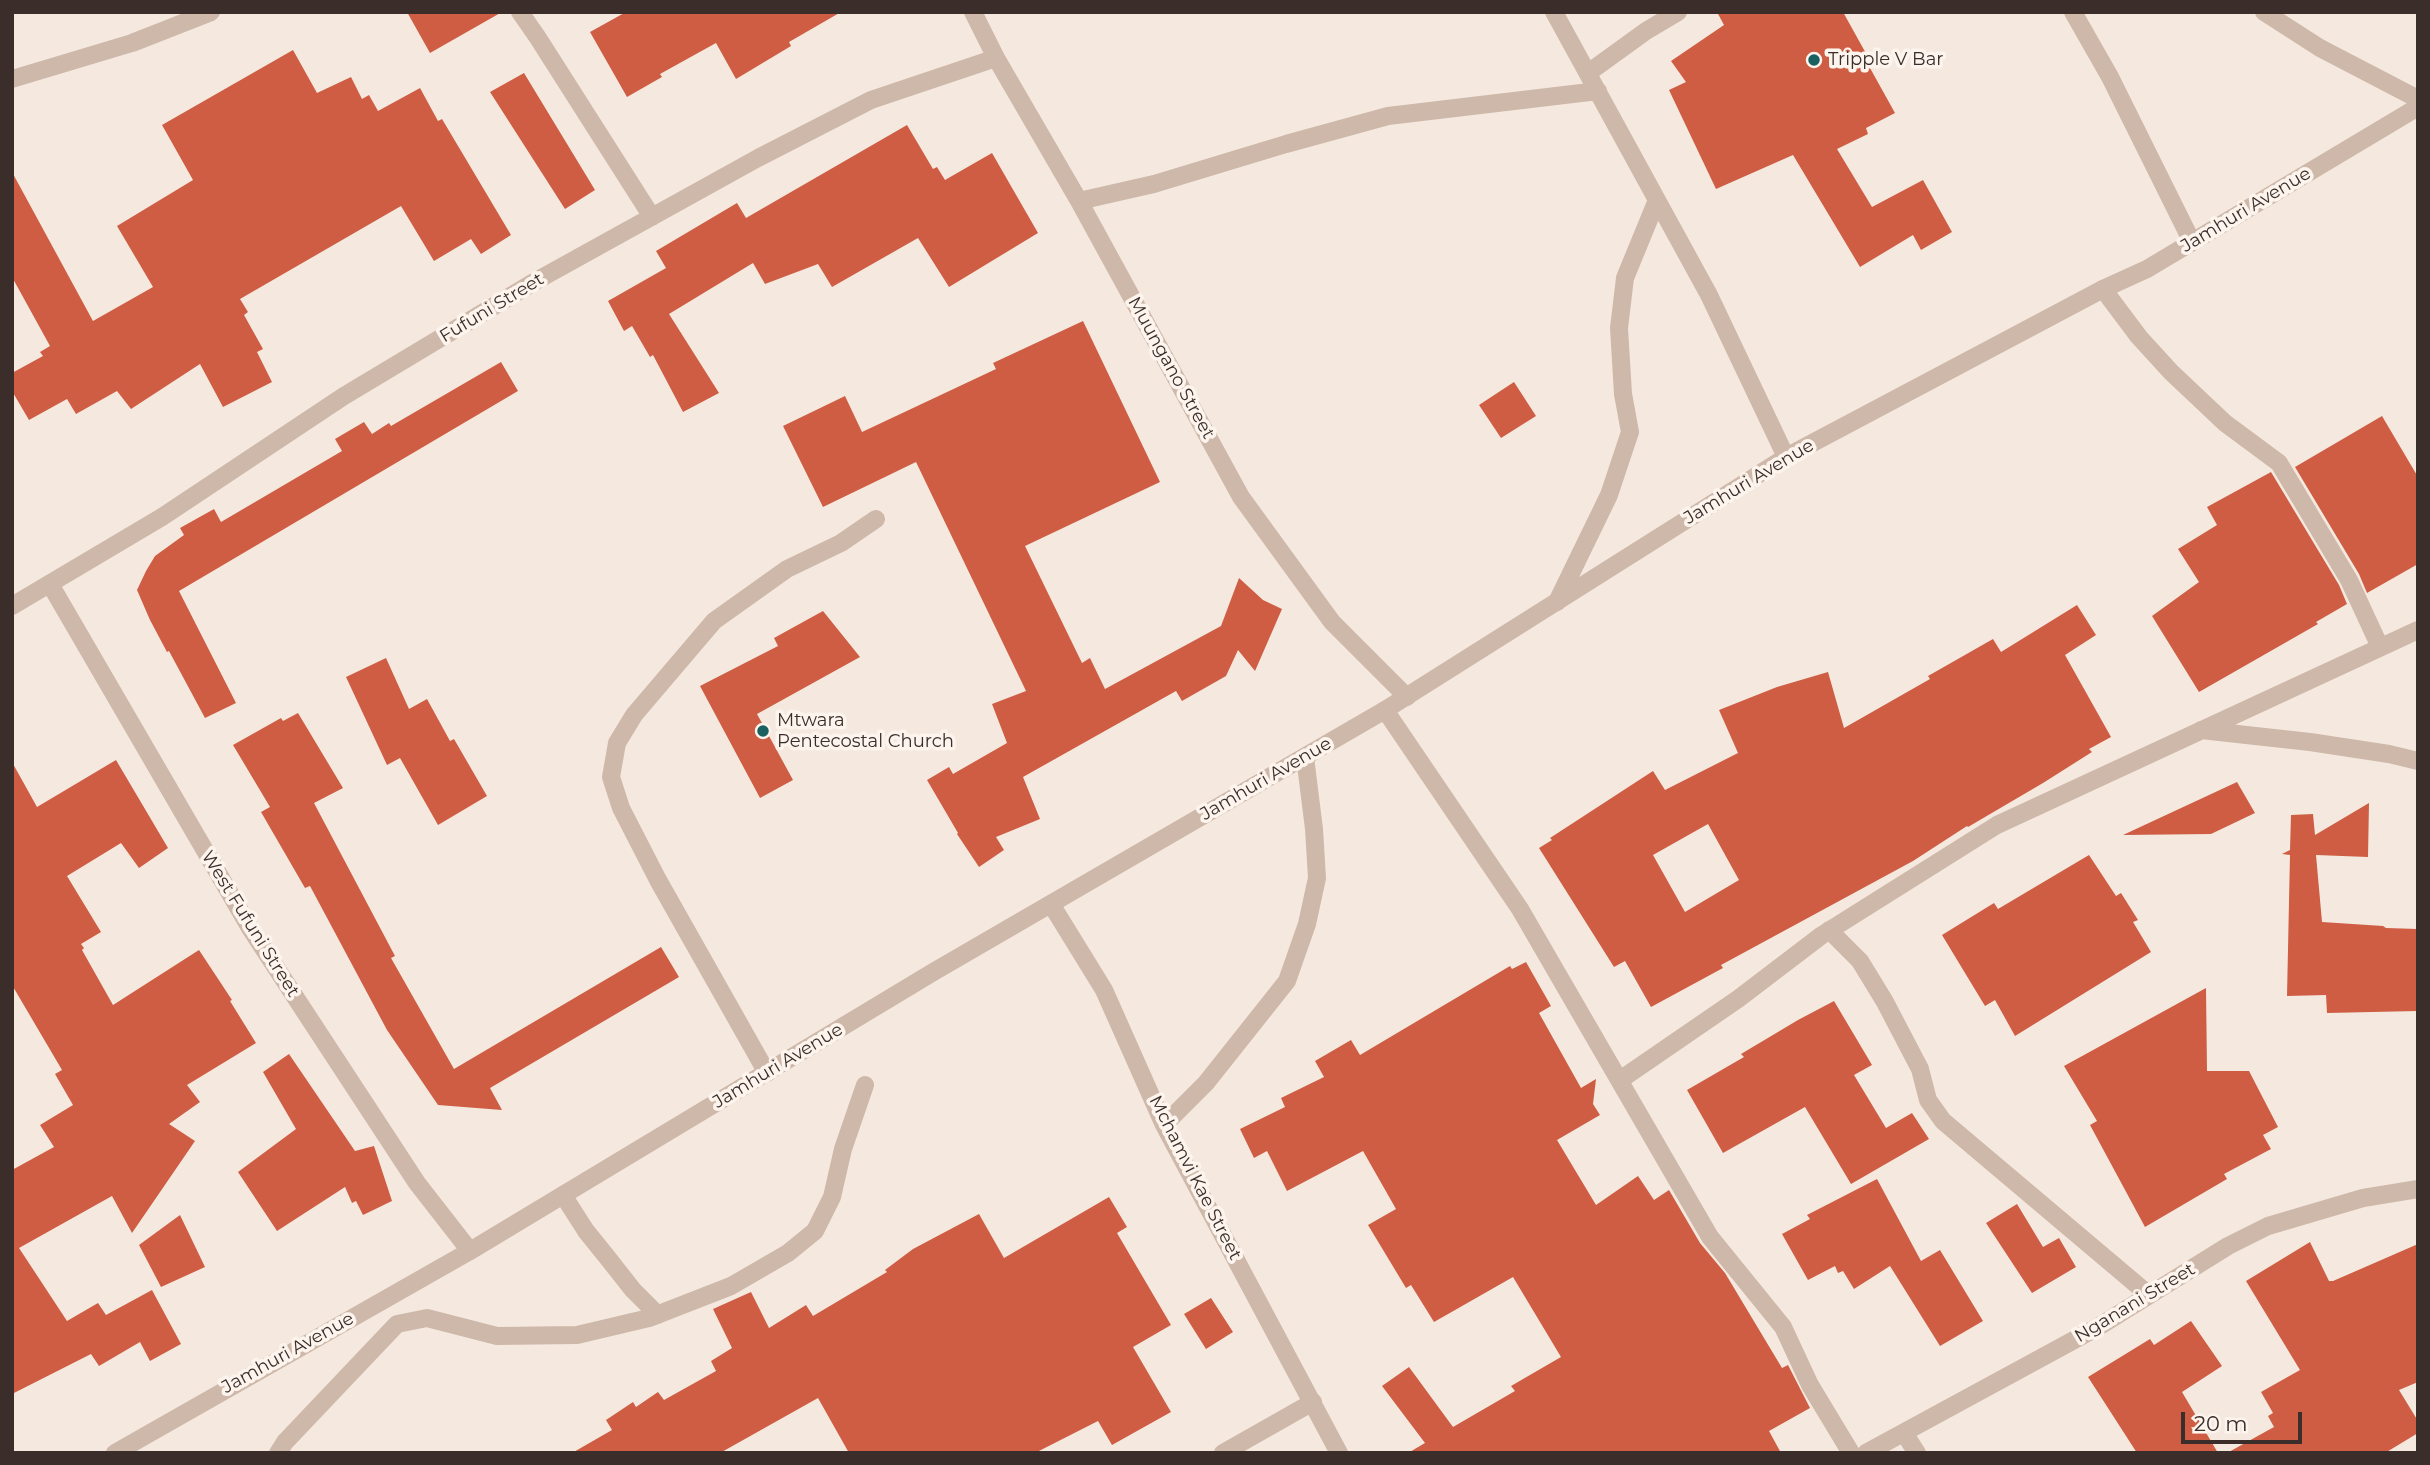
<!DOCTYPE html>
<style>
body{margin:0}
#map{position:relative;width:2430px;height:1465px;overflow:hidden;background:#f5e9df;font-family:Montserrat,sans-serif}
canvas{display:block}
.frame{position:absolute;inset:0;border:14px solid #3b2e2a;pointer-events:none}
.scale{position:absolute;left:2181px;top:1412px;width:121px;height:32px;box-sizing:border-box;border:4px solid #3b2e2a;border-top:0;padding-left:9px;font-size:21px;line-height:24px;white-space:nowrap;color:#3b2e2a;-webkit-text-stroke:5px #fcf4ed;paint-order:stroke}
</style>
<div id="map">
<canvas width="2430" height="1465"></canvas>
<div class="frame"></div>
<div class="scale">20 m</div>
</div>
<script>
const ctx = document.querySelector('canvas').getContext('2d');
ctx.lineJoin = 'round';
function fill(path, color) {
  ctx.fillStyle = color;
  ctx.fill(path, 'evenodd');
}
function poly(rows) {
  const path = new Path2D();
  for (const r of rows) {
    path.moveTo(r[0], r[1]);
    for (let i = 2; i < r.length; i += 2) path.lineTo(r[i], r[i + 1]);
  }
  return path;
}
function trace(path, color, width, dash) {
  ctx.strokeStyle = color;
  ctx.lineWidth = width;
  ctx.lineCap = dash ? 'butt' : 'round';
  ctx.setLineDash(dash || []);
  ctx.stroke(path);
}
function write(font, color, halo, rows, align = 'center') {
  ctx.font = font + ' Montserrat,sans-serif';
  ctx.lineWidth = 7;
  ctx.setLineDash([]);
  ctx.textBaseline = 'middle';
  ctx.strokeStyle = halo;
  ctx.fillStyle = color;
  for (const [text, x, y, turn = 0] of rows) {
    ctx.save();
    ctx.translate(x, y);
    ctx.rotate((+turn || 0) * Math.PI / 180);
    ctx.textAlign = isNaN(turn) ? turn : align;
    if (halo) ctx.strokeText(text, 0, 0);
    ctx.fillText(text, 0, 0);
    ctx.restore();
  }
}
const building = poly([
 [407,12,502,12,430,53],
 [626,12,841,12,789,42,791,46,736,79,716,43,660,74,662,77,627,97,590,32],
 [1717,12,1843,12,1873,66,1870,68,1895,113,1866,128,1868,134,1837,149,1872,207,1923,180,1952,232,1921,250,1913,235,1860,267,1793,155,1716,189,1669,90,1686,82,1671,61,1724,25],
 [293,50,317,93,351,77,362,99,369,95,378,111,420,88,438,121,442,119,511,235,481,254,471,239,434,261,401,206,240,299,248,312,244,315,263,349,257,352,272,382,223,407,200,364,131,409,117,391,76,414,67,399,29,420,12,391,12,373,43,356,40,352,50,346,12,277,12,172,93,321,153,287,117,226,193,180,162,125],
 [524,73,595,190,565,209,490,92],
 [907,125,933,169,937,167,945,180,992,153,1038,233,949,287,918,238,832,287,818,264,765,284,753,263,669,314,719,393,683,412,653,355,650,357,632,326,624,331,608,301,666,268,656,251,737,203,746,218],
 [1083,321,1160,482,1025,546,1082,663,1090,658,1105,689,1221,626,1239,578,1263,600,1282,609,1255,671,1238,650,1226,676,1182,701,1176,691,1023,777,1040,819,996,837,1004,850,979,867,957,834,958,833,927,780,949,767,953,774,1007,743,992,704,1026,691,916,462,823,507,783,426,845,396,862,432,996,369,993,363],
 [501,362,518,391,179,591,236,703,205,718,169,651,167,652,150,620,137,590,146,571,155,556,184,535,180,528,214,509,221,522,342,451,335,439,364,422,372,434,389,423,391,426],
 [1514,382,1536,416,1501,438,1479,405],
 [2382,416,2418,477,2418,564,2367,593,2359,574,2295,467],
 [2271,472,2339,585,2347,604,2316,622,2318,624,2199,692,2152,616,2199,582,2178,549,2217,525,2207,507],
 [2077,605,2096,635,2065,655,2111,737,2089,749,2092,752,2043,783,1968,827,1967,826,1913,861,1721,965,1723,968,1651,1007,1625,961,1614,967,1539,848,1552,840,1550,838,1653,771,1665,790,1738,753,1719,710,1777,687,1828,672,1844,728,1930,679,1928,676,1993,639,2001,652],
 [1708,824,1739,880,1685,912,1653,855],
 [823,611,860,657,757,714,793,780,760,798,700,686,778,646,774,638],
 [386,658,409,709,427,699,450,741,454,739,487,796,438,825,400,758,387,765,346,677],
 [298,713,343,788,314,803,395,956,391,958,454,1069,661,947,679,977,490,1088,502,1110,438,1105,387,1030,310,886,305,888,261,812,270,807,233,745,281,718,283,721],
 [116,760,168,848,139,868,121,843,67,876,101,932,81,944,84,948,82,950,113,1005,199,950,232,1000,230,1001,256,1043,187,1085,200,1102,169,1124,195,1141,132,1233,112,1196,19,1248,67,1321,98,1303,106,1315,152,1290,181,1344,150,1361,140,1342,99,1366,91,1354,12,1394,12,1170,54,1147,40,1125,73,1105,55,1074,62,1070,12,985,12,762,37,807],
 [2237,782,2255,813,2211,834,2123,835],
 [2369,803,2368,857,2316,855,2322,922,2383,926,2386,928,2418,929,2418,1011,2327,1013,2326,995,2287,996,2290,855,2282,854,2290,850,2291,815,2313,814,2315,835],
 [2089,855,2116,896,2121,893,2138,920,2133,922,2151,952,2015,1036,1995,1000,1985,1006,1942,935,1994,903,1998,909],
 [1526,962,1551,1006,1539,1013,1581,1088,1596,1079,1593,1104,1600,1115,1557,1140,1596,1205,1638,1176,1654,1200,1669,1190,1700,1243,1725,1273,1782,1368,1788,1365,1810,1408,1769,1431,1781,1453,1408,1453,1425,1443,1382,1386,1409,1367,1453,1427,1515,1391,1511,1386,1561,1357,1513,1277,1434,1322,1411,1285,1406,1288,1368,1225,1396,1209,1363,1151,1287,1191,1267,1151,1254,1158,1240,1129,1285,1107,1281,1098,1324,1077,1315,1061,1351,1040,1360,1055,1510,966,1512,969],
 [2206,988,2207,1071,2249,1071,2278,1127,2263,1135,2271,1149,2224,1174,2227,1179,2145,1227,2090,1125,2097,1121,2064,1066],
 [1834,1001,1872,1065,1854,1075,1886,1128,1912,1113,1929,1139,1851,1184,1805,1107,1723,1153,1687,1090,1744,1057,1741,1054,1798,1020],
 [289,1054,355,1151,374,1146,392,1201,363,1215,356,1201,352,1203,345,1187,277,1231,238,1172,296,1129,263,1072],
 [1877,1179,1921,1261,1940,1250,1983,1321,1940,1346,1890,1266,1854,1289,1843,1271,1838,1273,1835,1266,1808,1280,1782,1234,1810,1219,1807,1215],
 [1109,1197,1127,1227,1117,1233,1171,1325,1133,1347,1171,1412,1112,1445,1098,1421,1035,1453,849,1453,818,1398,720,1453,572,1453,612,1430,606,1420,633,1402,636,1407,658,1392,664,1400,716,1371,711,1361,732,1348,713,1309,751,1292,769,1328,806,1305,813,1316,887,1272,885,1270,913,1249,979,1214,1004,1258],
 [2017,1204,2043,1247,2059,1238,2076,1267,2032,1293,1986,1223],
 [180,1215,205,1267,161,1287,139,1245],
 [2310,1242,2329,1281,2333,1281,2418,1244,2418,1382,2399,1390,2418,1421,2418,1433,2385,1453,2227,1453,2274,1427,2268,1416,2273,1413,2261,1392,2300,1370,2246,1281],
 [1211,1298,1233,1332,1206,1349,1184,1314],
 [2191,1321,2222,1366,2182,1392,2218,1453,2137,1453,2088,1377,2150,1339,2154,1345]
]);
const minor = poly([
 [520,12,538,38,652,217],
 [973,12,996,58,1079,201,1241,497,1332,622,1407,697],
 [1554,12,1709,295,1786,457],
 [2073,12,2110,77,2192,242],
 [2264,12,2320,48,2418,99],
 [1588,73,1646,31,1678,12],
 [12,79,132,43,211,12],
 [1079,201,1154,184,1286,144,1388,116,1598,91],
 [2103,289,2139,337,2171,372,2225,423,2279,463,2349,580,2380,647],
 [50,584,250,928,417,1183,470,1251],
 [1557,602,1609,495,1630,432,1623,394,1619,328,1625,278,1657,200],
 [12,606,162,517,344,396,534,282,758,158,871,100,996,58],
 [1385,710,1520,909,1710,1237,1783,1327,1810,1385,1851,1453],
 [2201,730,2310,742,2389,754,2418,761],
 [1051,904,1104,990,1164,1125,1339,1453],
 [1829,930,1860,961,1885,1002,1920,1069,1928,1100,1943,1121,2149,1295],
 [767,1073,658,880,621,808,611,777,617,743,634,715,714,621,787,569,841,543,876,519],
 [1620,1080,1738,999,1822,935,1997,825,2418,630],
 [1164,1125,1206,1083,1287,981,1307,924,1317,878,1314,829,1305,757],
 [563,1195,586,1231,607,1257,633,1290,658,1315],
 [1904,1433,1917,1453],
 [278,1453,285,1442,397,1324,427,1318,497,1336,577,1335,649,1318,731,1286,788,1253,815,1231,832,1197,843,1149,865,1085],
 [1223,1453,1313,1402],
 [1866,1453,2098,1327,2228,1246,2268,1226,2363,1198,2418,1189]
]);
const tertiary = poly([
 [115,1453,470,1251,935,971,1385,710,1786,457,2103,289,2147,269,2418,107]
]);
const markers = [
 [1814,60,7,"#1b6061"],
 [763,731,7,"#1b6061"]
];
const poiNames = [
 ["Tripple V Bar",1828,60],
 ["Mtwara",777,721],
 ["Pentecostal Church",777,742]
];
const streetNames = [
 ["Jamhuri Avenue",2246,210,-31],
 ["Fufuni Street",492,308,-31],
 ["Muungano Street",1171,368,61],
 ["Jamhuri Avenue",1749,482,-31],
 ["Jamhuri Avenue",1266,779,-30],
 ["West Fufuni Street",250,924,58],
 ["Jamhuri Avenue",778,1066,-31],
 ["Mchamvi Kae Street",1195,1178,63],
 ["Nganani Street",2135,1303,-31],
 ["Jamhuri Avenue",288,1353,-29]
];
fill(building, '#ce5d44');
trace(minor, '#ceb8aa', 18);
trace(tertiary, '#ceb8aa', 18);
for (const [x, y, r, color] of markers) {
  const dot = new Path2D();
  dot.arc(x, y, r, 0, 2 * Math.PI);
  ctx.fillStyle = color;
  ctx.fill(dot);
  trace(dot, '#fcf4ed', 2.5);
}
write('18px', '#3b2e2a', '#fcf4ed', poiNames, 'left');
write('18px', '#3b2e2a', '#fcf4ed', streetNames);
</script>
